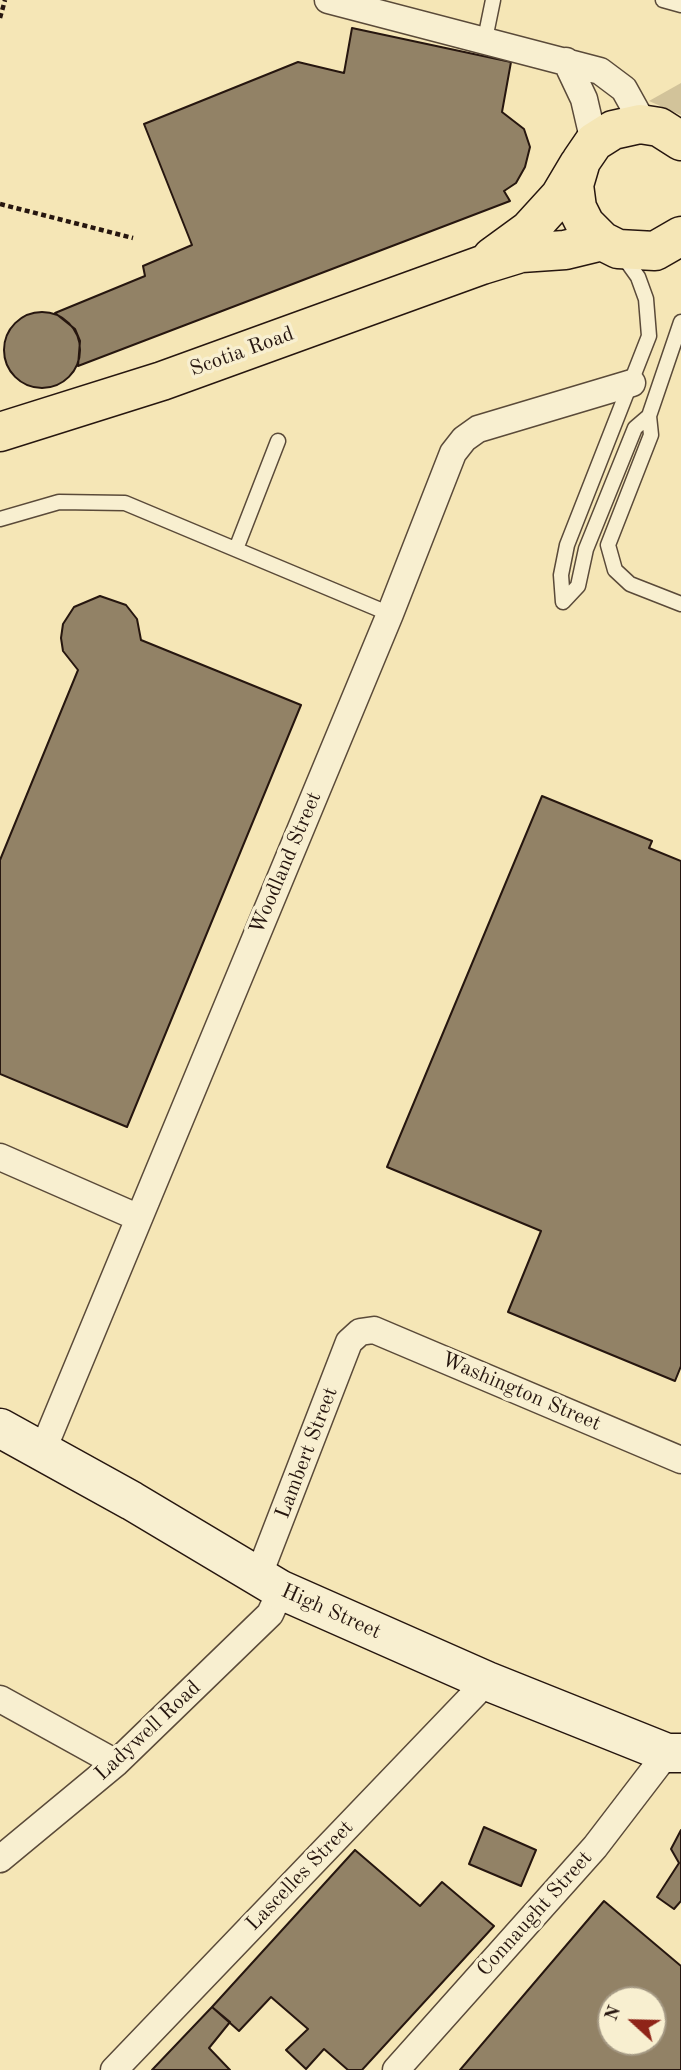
<!DOCTYPE html>
<style>
body{margin:0}
#map{position:relative;width:681px;height:2070px;overflow:hidden;background:#f5e6b6;font-family:"Old Standard TT",serif}
canvas{display:block}
.north{position:absolute;left:597px;top:1986px;width:70px;height:70px;box-sizing:border-box;background:#f8efd0;border:2px solid #a49883;border-radius:50%;rotate:292deg;font-size:19px;font-weight:700;line-height:28px;text-align:center;color:#26160f}
.north::after{content:'';display:block;margin:auto;width:24px;height:32px;background:#8f2418;clip-path:polygon(50% 0,100% 100%,50% 72%,0 100%)}
</style>
<div id="map">
<canvas width="681" height="2070"></canvas>
<div class="north">N</div>
</div>
<script>
const ctx = document.querySelector('canvas').getContext('2d');
ctx.lineJoin = 'round';
function fill(path, color) {
  ctx.fillStyle = color;
  ctx.fill(path, 'evenodd');
}
function poly(rows) {
  const path = new Path2D();
  for (const r of rows) {
    if (r.length === 3) {
      path.moveTo(r[0] + r[2], r[1]);
      path.arc(r[0], r[1], r[2], 0, 2 * Math.PI);
      continue;
    }
    path.moveTo(r[0], r[1]);
    for (let i = 2; i < r.length; i += 2) path.lineTo(r[i], r[i + 1]);
  }
  return path;
}
function trace(path, color, width, dash) {
  ctx.strokeStyle = color;
  ctx.lineWidth = width;
  ctx.lineCap = dash ? 'butt' : 'round';
  ctx.setLineDash(dash || []);
  ctx.stroke(path);
}
function write(font, color, halo, rows, align = 'center') {
  ctx.font = font + ' "Old Standard TT",serif';
  ctx.lineWidth = 7;
  ctx.setLineDash([]);
  ctx.textBaseline = 'middle';
  ctx.strokeStyle = halo;
  ctx.fillStyle = color;
  for (const [text, x, y, turn = 0] of rows) {
    ctx.save();
    ctx.translate(x, y);
    ctx.rotate((+turn || 0) * Math.PI / 180);
    ctx.textAlign = isNaN(turn) ? turn : align;
    if (halo) ctx.strokeText(text, 0, 0);
    ctx.fillText(text, 0, 0);
    ctx.restore();
  }
}
const green = poly([
 [681,83,681,115,649,101]
]);
const building = poly([
 [352,28,511,62,502,112,524,129,530,147,525,167,516,183,504,191,510,201,78,366,80,341,75,329,55,313,145,276,143,266,192,245,144,124,298,62,344,73,352,28],
 [42,350,38],
 [100,596,126,605,137,619,141,640,301,705,127,1127,0,1074,0,860,78,670,63,651,61,638,63,624,74,607,100,596],
 [542,796,652,841,649,848,681,861,681,1366,675,1381,508,1312,541,1231,387,1167,542,796],
 [484,1827,536,1850,521,1886,469,1864,484,1827],
 [681,1830,681,1901,674,1909,657,1897,679,1863,671,1849,681,1830],
 [355,1850,420,1906,442,1882,494,1926,362,2070,348,2070,324,2049,306,2069,286,2050,308,2029,271,1997,239,2031,212,2007,355,1850],
 [604,1901,681,1966,681,2070,460,2070,604,1901],
 [611,2000,653,2000,653,2042,611,2042,611,2000],
 [212,2007,230,2022,209,2048,230,2070,152,2070,212,2007]
]);
const path = poly([
 [0,18,5,0],
 [0,204,133,238]
]);
const lane = poly([
 [663,0,681,5],
 [485,39,493,0],
 [681,322,649,416,651,435,608,545,615,570,630,584,681,604],
 [0,519,59,502,125,503,390,614],
 [236,549,278,441],
 [563,602,561,575,567,545,649,336,646,299,638,277,623,256],
 [563,602,578,586,586,549,635,428,649,416]
]);
const street = poly([
 [328,0,600,71,624,89,644,125],
 [566,61,584,99,594,142],
 [0,1157,137,1217],
 [42,1452,390,614,453,453,464,439,478,429,632,383],
 [258,1577,349,1342,360,1332,374,1330,681,1460],
 [0,1699,116,1763],
 [0,1859,116,1763,270,1614,281,1590],
 [114,2070,487,1681],
 [396,2070,595,1847,667,1753]
]);
const secondary = poly([
 [0,1428,132,1501,281,1590,487,1681,667,1753,681,1753]
]);
const primary = poly([
 [681,141,659,127,640,124,613,130,594,142,581,161,574,185,577,208,585,224,602,241,618,249,655,251,681,236],
 [492,257,529,230,560,196,579,164],
 [0,432,162,381,482,265,521,253,565,250,602,241]
]);
const streetNames = [
 ["Scotia Road",242,352,-20],
 ["Woodland Street",286,863,-67],
 ["Washington Street",521,1392,23],
 ["Lambert Street",307,1453,-69],
 ["High Street",331,1612,24],
 ["Ladywell Road",148,1731,-43],
 ["Lascelles Street",300,1876,-46],
 ["Connaught Street",535,1914,-48]
];
fill(green, '#d2c39a');
fill(building, '#928266');
trace(building, '#26160f', 2);
trace(lane, '#5a4a39', 17);
trace(street, '#5a4a39', 29);
trace(secondary, '#26160f', 41);
trace(primary, '#26160f', 41);
trace(path, '#26160f', 4.5, [5, 3.5]);
trace(lane, '#f8efd0', 14);
trace(street, '#f8efd0', 26);
trace(secondary, '#f8efd0', 38);
trace(primary, '#f5e6b6', 38);
write('21px', '#26160f', '#f8efd0', streetNames);
</script>
